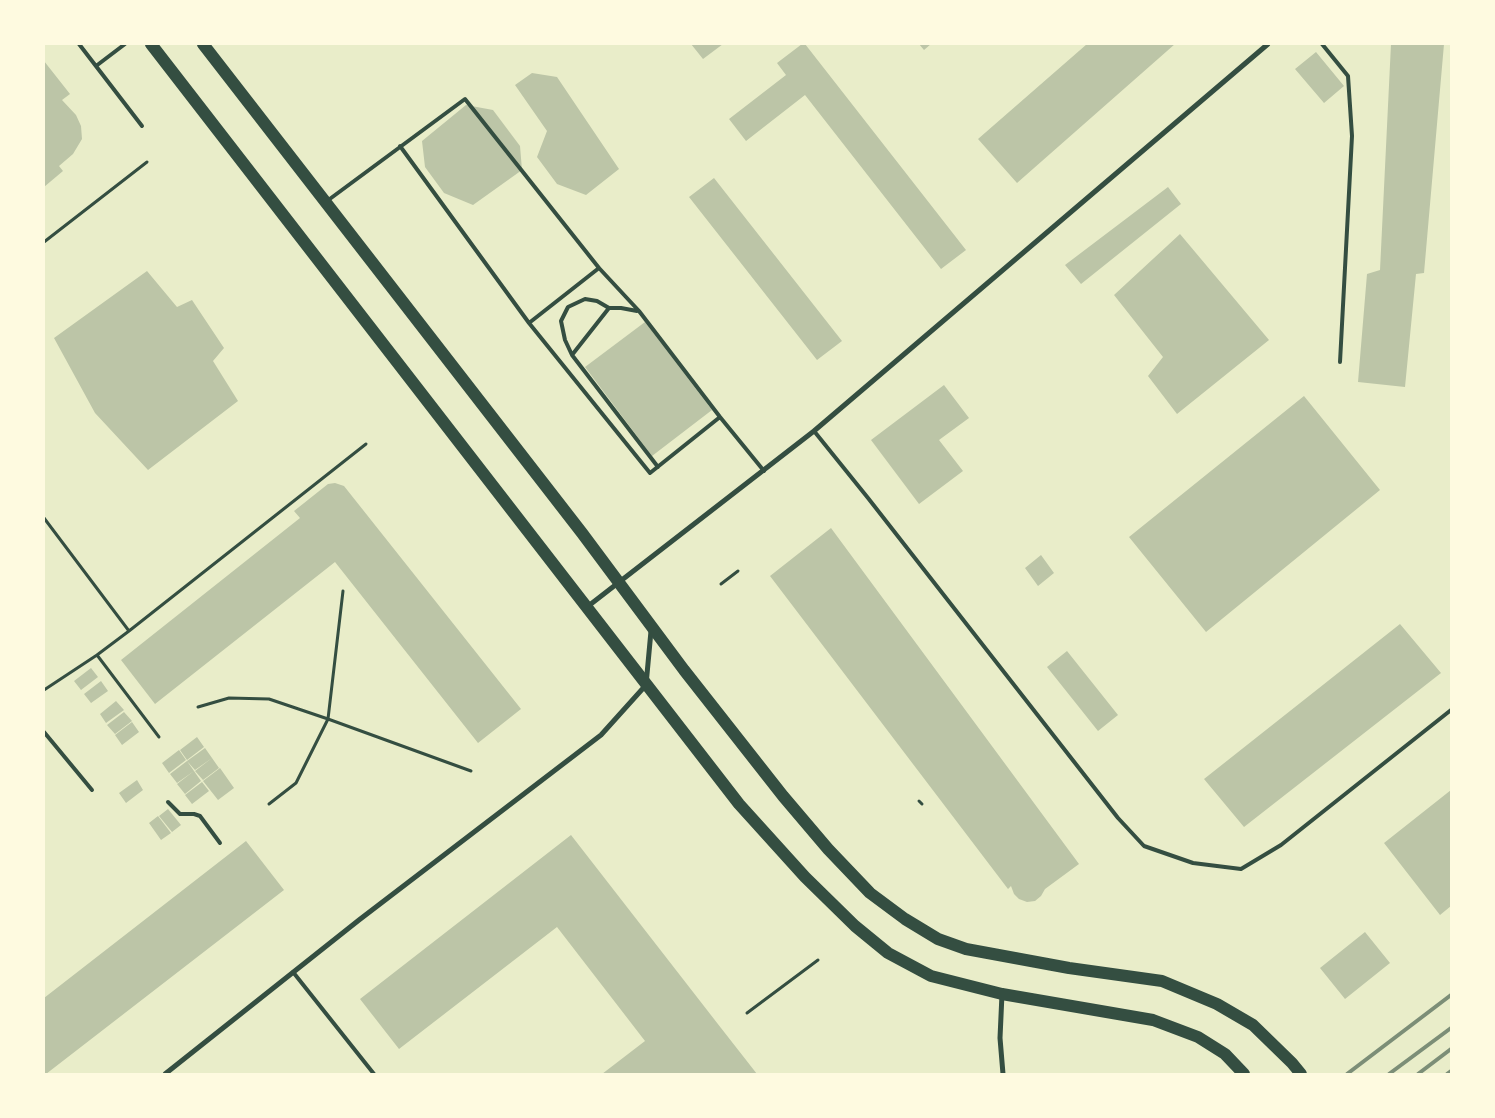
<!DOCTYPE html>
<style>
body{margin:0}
#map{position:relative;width:1495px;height:1118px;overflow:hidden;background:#e9edc9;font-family:"PT Serif",serif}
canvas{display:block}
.frame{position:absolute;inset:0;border:45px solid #fefae0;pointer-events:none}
</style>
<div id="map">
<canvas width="1495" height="1118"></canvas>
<div class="frame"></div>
</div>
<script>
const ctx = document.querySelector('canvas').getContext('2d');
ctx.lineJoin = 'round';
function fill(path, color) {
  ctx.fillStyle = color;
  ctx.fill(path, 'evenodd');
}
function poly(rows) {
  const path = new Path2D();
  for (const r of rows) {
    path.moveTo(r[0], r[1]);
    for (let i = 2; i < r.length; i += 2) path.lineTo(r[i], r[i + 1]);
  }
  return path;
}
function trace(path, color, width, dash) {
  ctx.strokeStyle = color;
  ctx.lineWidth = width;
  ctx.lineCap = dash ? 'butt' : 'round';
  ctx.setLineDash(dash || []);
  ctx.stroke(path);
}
const building = poly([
 [691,44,723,44,703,59],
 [802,44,805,44,966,250,941,269,805,95,746,141,729,119,786,75,777,63],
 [919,44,931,44,924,50],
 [1087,44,1175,44,1017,183,978,139],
 [1391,44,1444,44,1424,273,1416,274,1405,387,1358,382,1367,274,1380,270],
 [1316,52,1344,86,1324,103,1295,69],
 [44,61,70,94,62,100,76,115,81,126,82,139,73,154,59,166,63,171,44,187],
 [532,73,557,77,619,169,586,195,557,184,537,157,547,131,515,85],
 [466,105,493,110,520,146,522,170,473,205,444,193,425,167,422,141],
 [714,178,842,341,817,360,689,197],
 [1168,187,1181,204,1081,284,1065,265],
 [1180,234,1269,340,1177,414,1148,376,1163,357,1114,295],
 [147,271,177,307,192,300,224,348,213,361,238,401,148,470,95,413,54,338],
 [645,322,712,410,652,456,585,367],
 [944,385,969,418,939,440,963,471,919,504,871,440],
 [1304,396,1380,490,1206,632,1129,537],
 [335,483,344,486,521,709,478,743,335,562,155,704,121,660,300,518,294,511,328,484],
 [831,528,1079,864,1045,889,1041,896,1035,901,1027,902,1019,899,1014,894,1011,886,1008,889,770,576],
 [1041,555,1054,573,1038,586,1025,568],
 [1400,624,1441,673,1244,827,1204,779],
 [1067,651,1118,715,1098,731,1047,667],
 [91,668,98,677,81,690,74,681],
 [101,681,108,691,91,703,84,694],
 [116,701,124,710,106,723,100,714],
 [124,712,132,721,115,734,107,725],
 [132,722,139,732,122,745,115,735],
 [197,737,204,747,187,760,180,750],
 [205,748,212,758,195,770,187,761],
 [179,750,186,760,169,773,162,763],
 [212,758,219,768,203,780,195,771],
 [187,761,194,771,177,783,170,774],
 [220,768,234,788,218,800,203,781],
 [194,771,201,781,185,794,177,784],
 [137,780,143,790,126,803,119,793],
 [202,782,209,791,192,804,185,795],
 [1451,790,1451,906,1440,915,1384,843],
 [168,809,181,825,172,832,159,816],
 [158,816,171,833,161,840,149,823],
 [571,835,721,1028,757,1074,602,1074,645,1041,557,927,399,1049,360,999],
 [246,841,284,890,46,1074,44,1074,44,998],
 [1365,932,1390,963,1345,999,1320,968]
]);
const path = poly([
 [44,242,147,162],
 [44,518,129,631],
 [721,584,738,571],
 [97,655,159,737],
 [44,690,97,655,129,631,366,444],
 [198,707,229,698,269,699,328,719,471,771],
 [919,801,922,804],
 [269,804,296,783,328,719,343,591],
 [747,1013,818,960]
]);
const service = poly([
 [79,44,142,126],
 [1322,44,1348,76,1352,136,1340,362],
 [96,66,125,44],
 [400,146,529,323,650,473,720,417],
 [327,201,465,99,599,268,639,311,720,417,764,471],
 [637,311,621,308,609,308,572,355,658,467],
 [529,323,599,268],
 [572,355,565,340,561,321,568,307,585,299,597,301,609,308],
 [814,431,868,498,1118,818,1144,846,1193,863,1241,869,1281,845,1451,710],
 [44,732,92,790],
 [168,802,180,814,194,814,200,816,220,843],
 [293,972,374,1074]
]);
const minor = poly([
 [587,607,814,431,1268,44],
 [1002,994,1000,1038,1003,1074],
 [165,1074,359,920,601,735,646,685,651,631]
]);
const primary = poly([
 [151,44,739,804,805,877,855,926,888,953,931,976,1002,994,1153,1020,1198,1037,1225,1054,1244,1074],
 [203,44,582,533,684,670,783,796,828,849,870,893,905,919,938,939,966,949,1069,968,1162,981,1217,1004,1253,1025,1292,1063,1301,1074]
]);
const rail = poly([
 [1347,1074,1451,995],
 [1389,1074,1451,1028],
 [1418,1074,1451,1049],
 [1447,1074,1451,1071]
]);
fill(building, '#bcc5a7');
trace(path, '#344e41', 3);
trace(service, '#344e41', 4);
trace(minor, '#344e41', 5);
trace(primary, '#344e41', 12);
trace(rail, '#7c8e77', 4);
</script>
